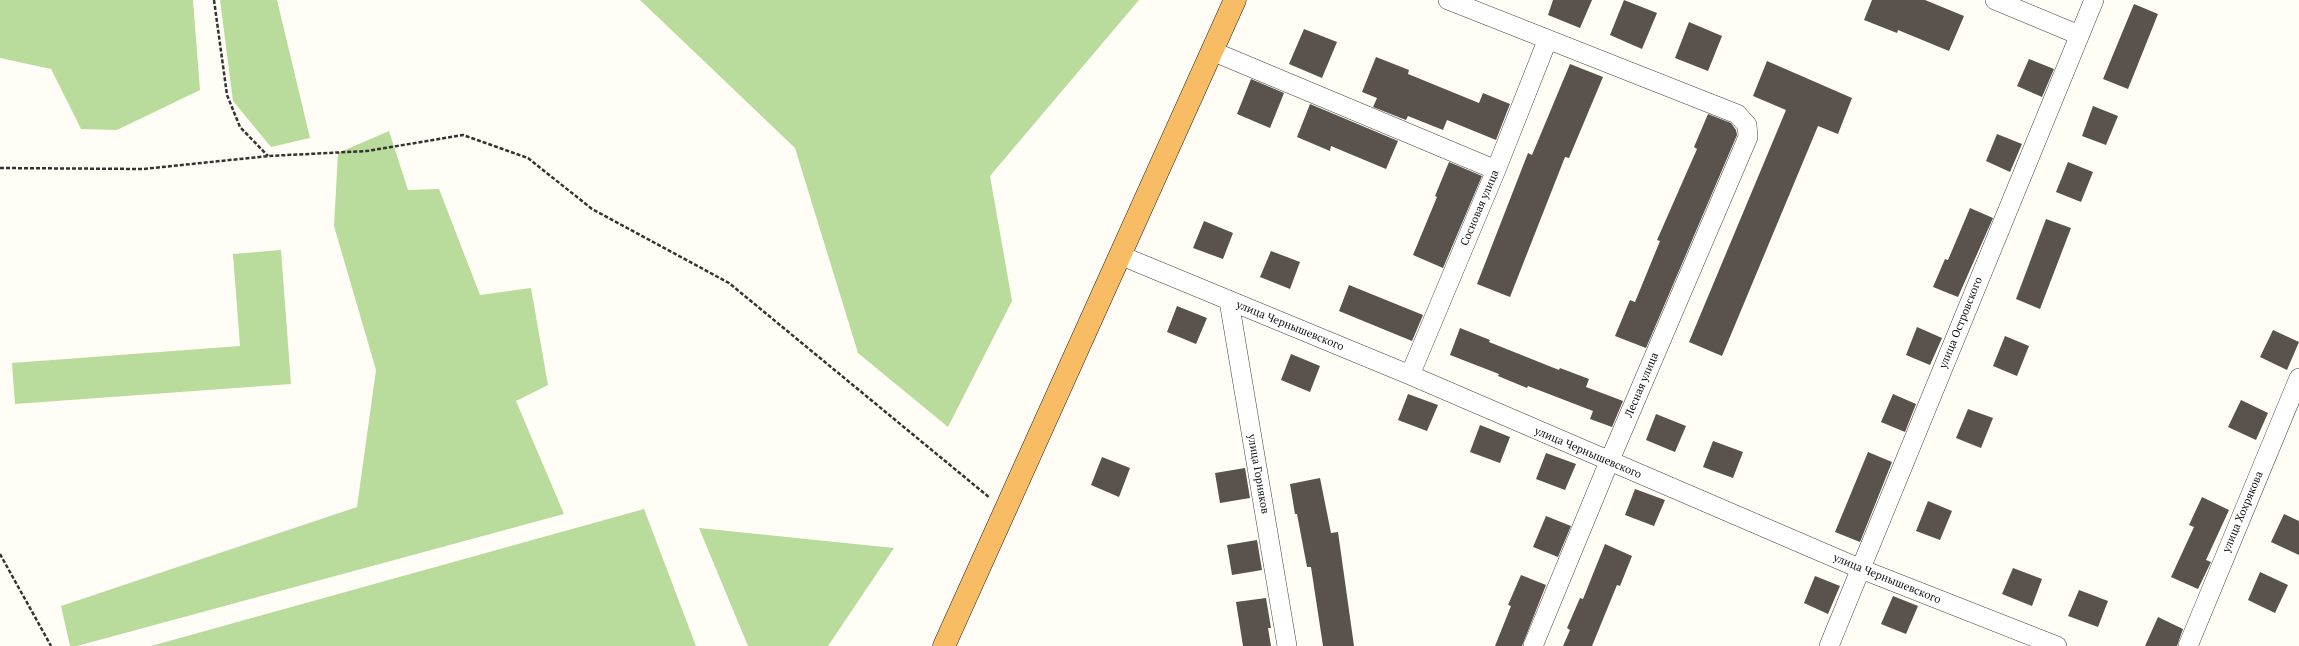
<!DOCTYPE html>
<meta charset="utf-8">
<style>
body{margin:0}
canvas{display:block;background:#fffdf5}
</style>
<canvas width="2299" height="646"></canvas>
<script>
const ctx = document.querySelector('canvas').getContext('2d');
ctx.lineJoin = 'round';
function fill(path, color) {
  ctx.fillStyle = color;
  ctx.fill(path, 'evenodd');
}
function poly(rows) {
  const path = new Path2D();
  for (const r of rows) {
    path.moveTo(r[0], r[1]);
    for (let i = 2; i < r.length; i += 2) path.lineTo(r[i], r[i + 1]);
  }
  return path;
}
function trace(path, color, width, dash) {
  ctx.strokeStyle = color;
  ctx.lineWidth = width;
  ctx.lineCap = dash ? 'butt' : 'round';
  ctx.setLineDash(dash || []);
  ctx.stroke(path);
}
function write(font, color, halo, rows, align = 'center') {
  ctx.font = font + ' "PT Serif",serif';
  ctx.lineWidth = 4;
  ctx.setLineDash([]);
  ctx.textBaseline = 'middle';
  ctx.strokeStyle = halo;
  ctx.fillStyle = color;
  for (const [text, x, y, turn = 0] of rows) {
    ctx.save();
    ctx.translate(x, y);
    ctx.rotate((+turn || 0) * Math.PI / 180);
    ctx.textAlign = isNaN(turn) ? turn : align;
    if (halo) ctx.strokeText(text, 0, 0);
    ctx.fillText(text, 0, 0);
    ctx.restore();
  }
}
const forest = poly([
 [0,0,193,0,200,90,117,130,81,129,51,69,0,58],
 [220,0,277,0,310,138,271,147,233,101],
 [640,0,1139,0,990,176,1012,301,948,427,858,353,795,148],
 [389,131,408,190,439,189,480,295,531,288,548,385,516,401,564,514,77,646,70,646,61,606,357,507,376,370,334,226,338,153],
 [281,250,291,384,15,404,12,363,240,346,233,254],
 [644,509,696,646,151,646],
 [699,528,894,548,828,646,748,646]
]);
const building = poly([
 [1553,0,1592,0,1580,28,1548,15],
 [1624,0,1657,13,1642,49,1610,35],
 [1872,0,1925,0,1964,16,1949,51,1898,30,1897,33,1864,20],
 [2134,4,2158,14,2128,89,2103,79],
 [1689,22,1722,36,1708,71,1675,58],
 [1304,29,1337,42,1322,78,1289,64],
 [1376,57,1409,70,1408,74,1479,103,1483,93,1510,104,1496,140,1447,120,1443,130,1408,116,1406,120,1373,107,1377,98,1362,92],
 [2029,59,2054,69,2042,97,2017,86],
 [1767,61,1852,98,1838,134,1818,126,1722,356,1689,342,1786,110,1753,96],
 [1570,64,1603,77,1569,158,1565,157,1510,297,1477,284,1528,153,1532,155],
 [1251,79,1284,93,1270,128,1237,114],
 [1310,104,1398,141,1386,169,1331,146,1330,151,1297,137],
 [2093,106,2118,116,2106,145,2082,136],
 [1708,114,1731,123,1736,130,1737,135,1646,348,1615,336,1630,300,1635,302,1660,241,1657,240,1697,149,1694,147],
 [1997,134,2022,144,2010,172,1986,161],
 [1449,162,1482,176,1443,268,1413,255,1437,197,1435,196],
 [2068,162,2093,172,2081,202,2056,192],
 [1970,208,1993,218,1958,297,1933,287,1945,259,1948,260],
 [2046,219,2071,228,2040,309,2016,299],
 [1204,221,1233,233,1223,259,1193,248],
 [1271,251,1300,262,1290,289,1260,277],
 [1349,285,1423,315,1412,341,1339,311],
 [1177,306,1207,318,1196,344,1167,332],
 [1917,327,1942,338,1930,365,1906,355],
 [1460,328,1490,340,1489,342,1559,370,1560,368,1589,379,1586,387,1623,401,1612,427,1590,419,1593,411,1528,386,1527,388,1498,376,1499,374,1450,355],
 [2273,330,2299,342,2287,370,2260,357],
 [2005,336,2029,346,2017,376,1993,366],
 [1291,354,1320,366,1310,392,1281,380],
 [1408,394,1438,405,1427,431,1398,420],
 [1893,394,1916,404,1905,432,1881,422],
 [2241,400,2268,413,2256,440,2228,427],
 [1968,409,1993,418,1981,448,1956,438],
 [1656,414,1686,426,1675,452,1646,440],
 [1480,425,1510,437,1500,463,1470,452],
 [1713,441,1743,452,1733,478,1703,467],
 [1868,452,1892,462,1860,542,1835,532],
 [1546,453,1576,464,1565,490,1536,479],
 [1102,457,1130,468,1119,497,1091,485],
 [1245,468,1250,498,1220,503,1215,473],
 [1320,478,1331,533,1338,532,1354,646,1323,646,1311,567,1307,567,1297,514,1295,514,1290,484],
 [1635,489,1665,500,1654,526,1625,515],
 [2202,497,2229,510,2206,560,2211,562,2198,589,2171,577,2194,527,2189,525],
 [1928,501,1952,511,1940,540,1916,531],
 [2284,514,2299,521,2299,555,2271,542],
 [1546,516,1571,526,1558,557,1533,547],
 [1257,540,1262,570,1232,575,1227,545],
 [1605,544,1632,556,1620,586,1617,585,1592,646,1563,646,1570,630,1567,628,1580,598,1583,599],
 [2013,568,2042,579,2032,606,2002,594],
 [2260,572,2288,585,2275,613,2248,600],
 [1521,575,1546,585,1522,646,1495,646,1511,606,1508,605],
 [1815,576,1840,586,1828,614,1804,603],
 [2079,590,2108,601,2098,627,2068,616],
 [1893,596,1918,606,1906,634,1881,624],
 [1266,598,1271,628,1268,628,1271,646,1243,646,1236,602],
 [2158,617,2183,629,2177,646,2145,646]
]);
const path = poly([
 [214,0,227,95,240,127,268,156],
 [0,168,143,169,269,156,367,151,463,135,528,158,592,209,729,283,990,498],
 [0,554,51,646]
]);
const minor = poly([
 [1448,0,1737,114,1747,125,1748,137,1609,462,1533,646],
 [1995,0,2079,35],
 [1212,51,1496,170],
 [1122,256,1410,375,1861,569,2057,646],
 [1229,301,1287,646],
 [1410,375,1496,170,1547,41],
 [1829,646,2094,0],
 [2188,646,2299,378]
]);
const trunk = poly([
 [944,646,1235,0]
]);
const streetNames = [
 ["Сосновая улица",1480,208,-67],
 ["улица Островского",1961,323,-68],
 ["улица Чернышевского",1290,326,22],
 ["Лесная улица",1642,385,-67],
 ["улица Чернышевского",1588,453,23],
 ["улица Горняков",1258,474,80],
 ["улица Хохрякова",2243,512,-67],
 ["улица Чернышевского",1887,579,22]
];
fill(forest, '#b9dc9c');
fill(building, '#5a524d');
trace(minor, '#444', 20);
trace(trunk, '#222', 23);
trace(path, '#333', 2.5, [4, 2]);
trace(minor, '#fff', 19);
trace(trunk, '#f7bc64', 22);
write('11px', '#111', '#fff', streetNames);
</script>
